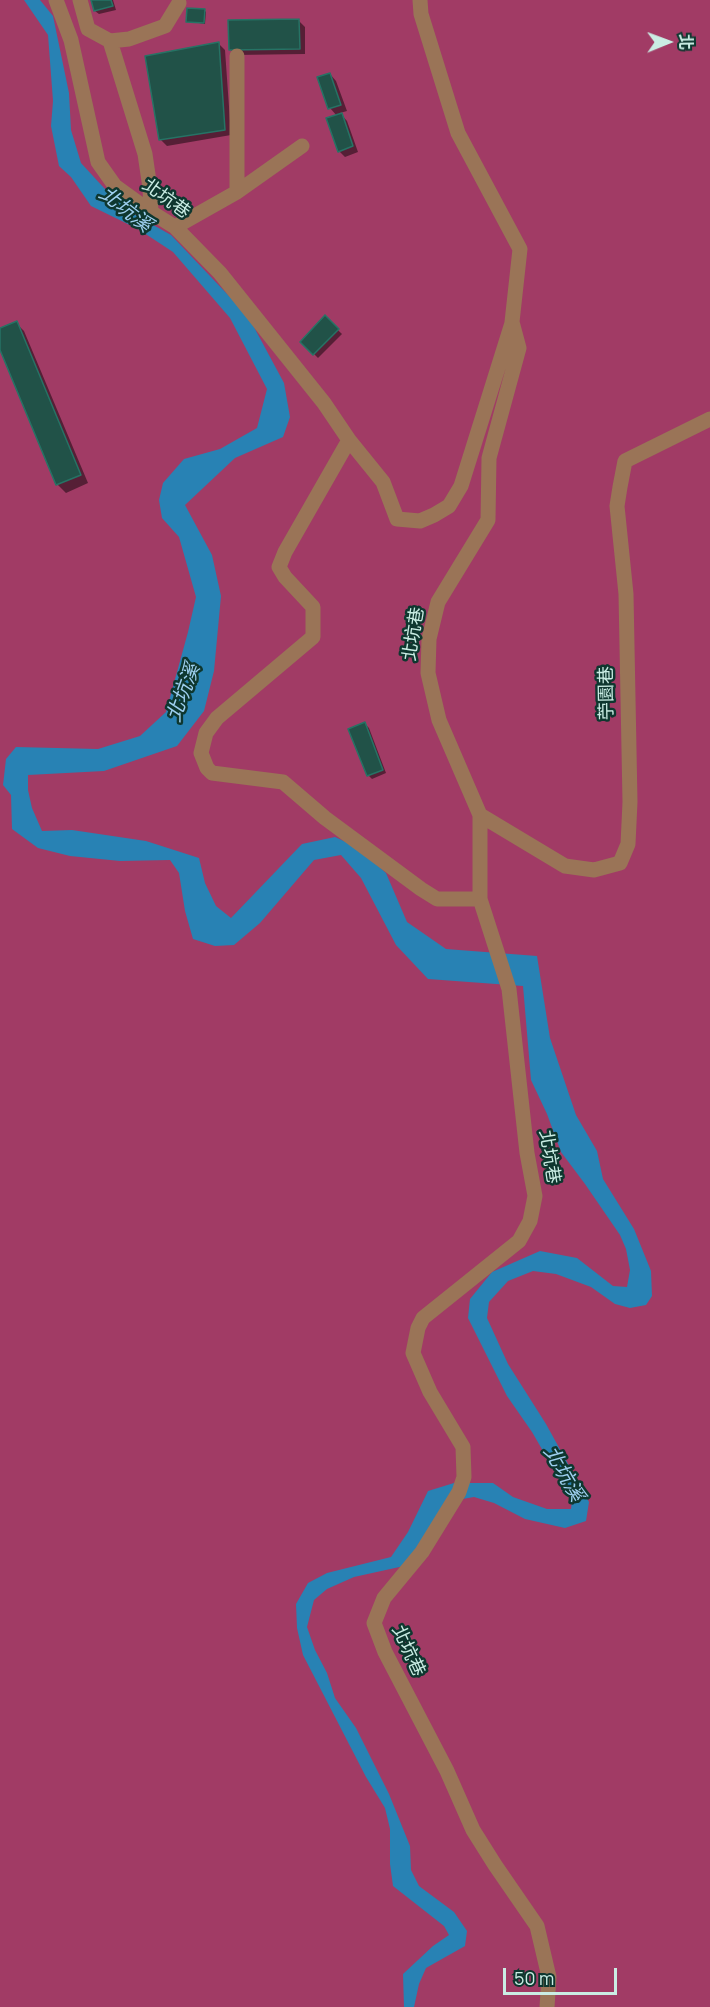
<!DOCTYPE html>
<meta charset="utf-8">
<style>
body{margin:0}
#map{position:relative;width:710px;height:2007px;overflow:hidden;background:#0e372f;font-family:Manrope,"Noto Sans TC",sans-serif}
canvas{display:block}
.north{position:absolute;left:638px;top:12px;width:60px;height:60px;-webkit-text-stroke:4px #0e372f;paint-order:stroke;rotate:89deg;font-size:16px;font-weight:700;line-height:24px;text-align:center;color:#caede4}
.north::after{content:'';display:block;margin:auto;width:21px;height:27px;background:#caede4;clip-path:polygon(50% 0,100% 100%,50% 72%,0 100%)}
.scale{position:absolute;left:503px;top:1968px;width:114px;height:27px;box-sizing:border-box;border:3px solid #caede4;border-top:0;padding-left:8px;font-size:18px;line-height:21px;white-space:nowrap;color:#caede4;-webkit-text-stroke:4px #0e372f;paint-order:stroke}
</style>
<div id="map">
<canvas width="710" height="2007"></canvas>
<div class="north">北</div>
<div class="scale">50 m</div>
</div>
<script>
const ctx = document.querySelector('canvas').getContext('2d');
ctx.lineJoin = 'round';
function fill(path, color) {
  ctx.fillStyle = color;
  ctx.fill(path, 'evenodd');
}
function poly(rows) {
  const path = new Path2D();
  for (const r of rows) {
    path.moveTo(r[0], r[1]);
    for (let i = 2; i < r.length; i += 2) path.lineTo(r[i], r[i + 1]);
  }
  return path;
}
function trace(path, color, width, dash) {
  ctx.strokeStyle = color;
  ctx.lineWidth = width;
  ctx.lineCap = dash ? 'butt' : 'round';
  ctx.setLineDash(dash || []);
  ctx.stroke(path);
}
function write(font, color, halo, rows, align = 'center') {
  ctx.font = font + ' Manrope,"Noto Sans TC",sans-serif';
  ctx.lineWidth = 5;
  ctx.setLineDash([]);
  ctx.textBaseline = 'middle';
  ctx.strokeStyle = halo;
  ctx.fillStyle = color;
  for (const [text, x, y, turn = 0] of rows) {
    ctx.save();
    ctx.translate(x, y);
    ctx.rotate((+turn || 0) * Math.PI / 180);
    ctx.textAlign = isNaN(turn) ? turn : align;
    if (halo) ctx.strokeText(text, 0, 0);
    ctx.fillText(text, 0, 0);
    ctx.restore();
  }
}
const forest = poly([
 [0,0,710,0,710,2007,0,2007]
]);
const water = poly([
 [24,0,40,0,53,16,69,93,71,130,81,163,104,188,132,213,171,235,248,316,284,383,290,417,283,437,235,458,185,505,212,555,221,596,214,671,204,711,177,746,104,771,28,775,28,790,32,808,42,831,72,830,146,841,199,858,205,883,216,906,231,918,302,844,335,837,357,847,386,873,407,922,446,949,537,956,550,1038,576,1115,597,1151,603,1179,634,1229,651,1271,652,1296,646,1305,630,1308,615,1304,591,1287,556,1274,533,1271,508,1281,489,1302,487,1318,508,1364,546,1424,589,1502,586,1521,565,1528,525,1519,494,1503,474,1497,451,1501,404,1566,354,1577,327,1589,314,1600,307,1627,315,1650,327,1673,335,1698,356,1728,389,1794,410,1846,411,1870,419,1886,454,1912,467,1931,465,1946,426,1968,419,1984,414,2007,404,2007,403,1974,433,1946,449,1935,444,1926,393,1886,390,1864,390,1829,385,1808,366,1777,303,1655,297,1628,296,1604,308,1583,327,1573,391,1557,408,1532,428,1491,454,1483,493,1483,513,1497,547,1509,571,1509,572,1501,532,1432,507,1396,468,1318,470,1299,492,1272,540,1251,577,1258,613,1286,627,1287,630,1270,626,1249,620,1235,585,1184,561,1152,547,1114,531,1080,523,986,428,979,396,945,361,878,341,855,314,860,260,923,234,945,215,946,193,939,185,911,179,873,170,860,120,861,70,856,38,848,12,829,11,795,3,785,6,759,16,747,98,749,140,736,166,712,188,632,196,597,179,537,162,518,159,500,163,483,184,459,220,449,257,428,267,389,230,318,173,252,138,229,91,206,71,177,59,166,51,126,53,101,48,35]
]);
const shadow = poly([
 [92,0,113,0,116,10,99,14,95,11],
 [204,10,206,12,205,24,187,21],
 [299,21,305,27,305,54,236,55,230,49],
 [219,44,225,50,231,135,167,146,161,140],
 [330,74,336,81,347,111,340,113,347,121,358,152,345,157,339,151,337,116,330,108],
 [325,318,342,334,318,358,302,342],
 [16,323,24,331,88,483,66,493,57,484,0,346,0,329],
 [365,724,369,728,386,773,372,779,368,775]
]);
const building = poly([
 [91,0,111,0,113,6,94,11,91,0],
 [187,8,205,9,204,23,186,22,187,8],
 [299,19,300,49,229,50,228,20,299,19],
 [219,42,225,130,159,140,145,56,219,42],
 [330,73,341,105,328,109,317,77,330,73],
 [342,113,353,146,338,152,326,118,342,113],
 [325,315,339,329,313,355,300,342,325,315],
 [17,321,81,475,56,485,0,350,0,328,17,321],
 [365,722,383,770,367,776,348,729,365,722]
]);
const minor = poly([
 [56,0,71,40,98,162,115,186,151,212,175,227,220,273,324,403,349,440,383,482,397,519,420,521,434,515,449,506,461,486,512,323],
 [80,0,88,29,110,41,129,39,165,26,179,3],
 [420,0,421,14,458,133,520,249,512,322,519,348,489,458,488,520,438,602,429,639,428,673,439,720,480,815,480,899,509,989,527,1153,535,1196,530,1221,519,1241,423,1318,418,1328,413,1353,430,1392,463,1447,464,1477,459,1492,422,1552,384,1598,374,1623,385,1652,447,1771,473,1830,495,1865,537,1926,549,1977,547,2007],
 [110,41,145,154,150,188,151,212],
 [237,192,302,146],
 [175,227,237,192,237,56],
 [349,440,285,552,279,567,285,577,313,607,313,637,217,718,206,733,201,753,207,768,212,773,283,782,325,818,421,889,437,899,480,899],
 [480,815,565,866,594,870,620,863,628,844,630,802,626,594,617,506,620,487,625,461,710,419]
]);
const streetNames = [
 ["北坑巷",166,199,36],
 ["北坑巷",414,634,-81],
 ["苧園巷",607,693,-91],
 ["北坑巷",549,1157,81],
 ["北坑巷",408,1651,65]
];
const waterNames = [
 ["北坑溪",125,210,38],
 ["北坑溪",184,693,-70],
 ["北坑溪",563,1474,60]
];
fill(forest, '#a13b65');
fill(water, '#2882b4');
fill(shadow, '#0007');
fill(building, '#215248');
trace(building, '#267365', 1.5);
trace(minor, '#9a7457', 15);
write('18px', '#caede4', '#0e372f', streetNames);
write('italic 20px', '#9ecfef', '#0e372f', waterNames);
</script>
